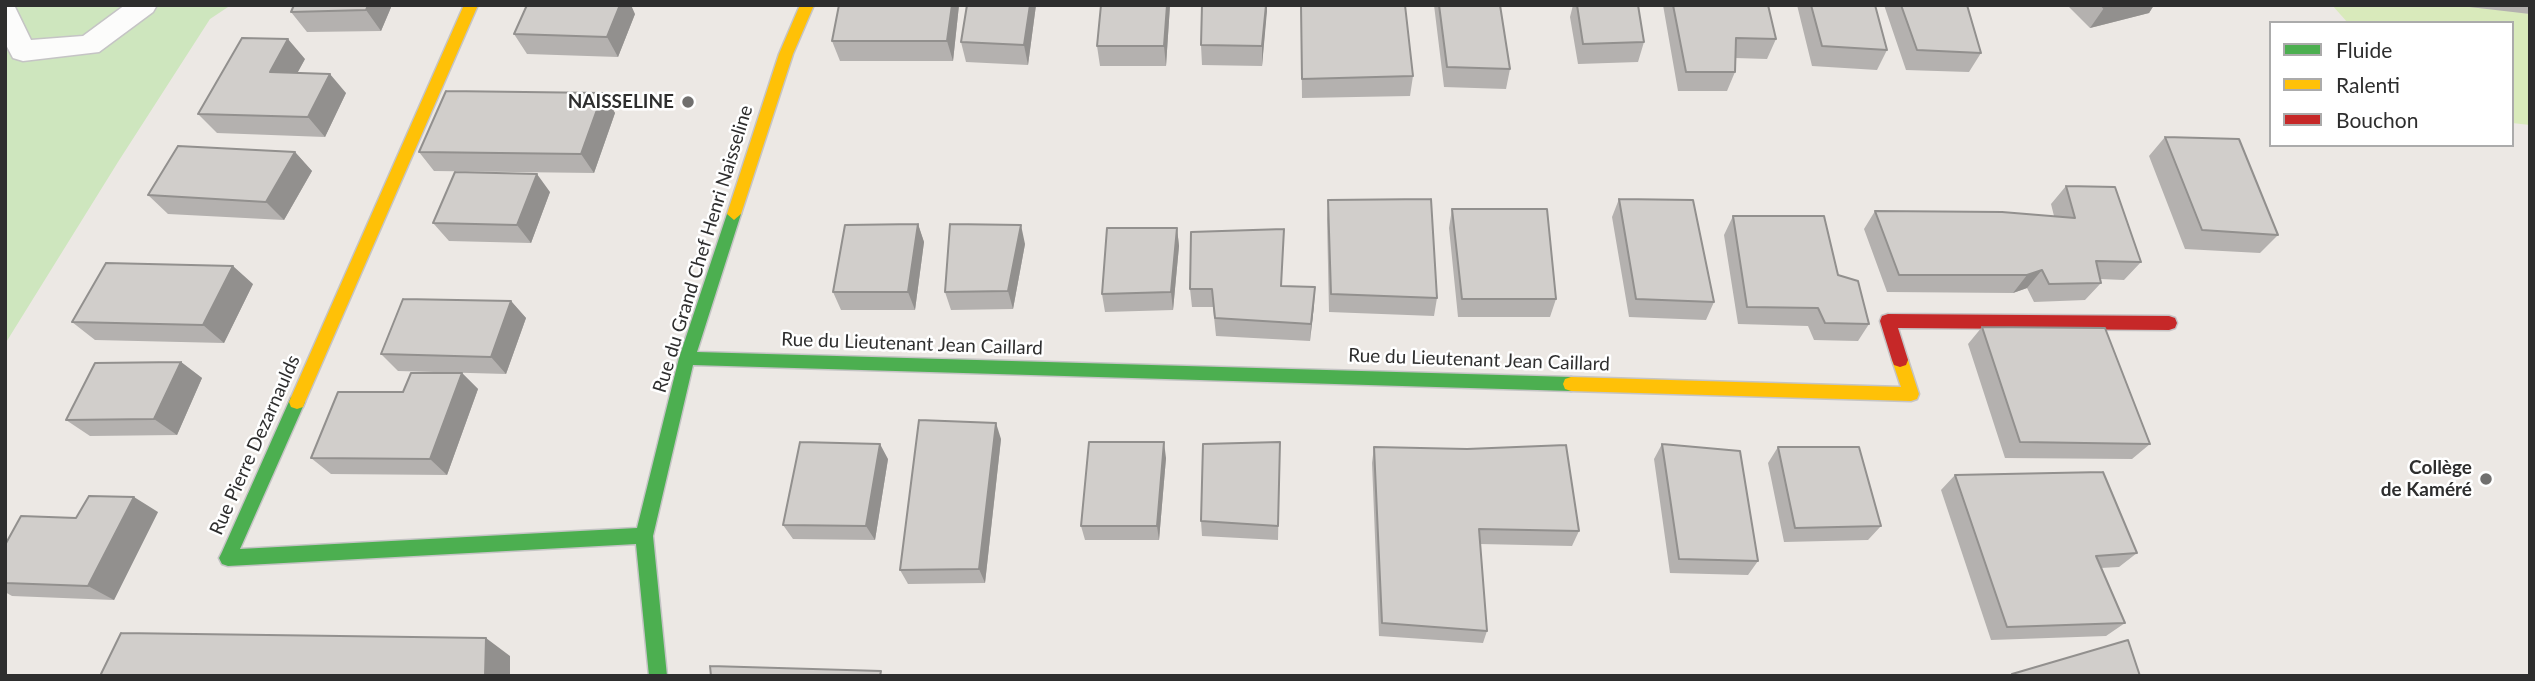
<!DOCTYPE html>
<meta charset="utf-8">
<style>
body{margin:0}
#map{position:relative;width:2535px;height:681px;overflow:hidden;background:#ece8e4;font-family:Lato,sans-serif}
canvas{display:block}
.frame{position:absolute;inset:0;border:7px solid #2e2e2e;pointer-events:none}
.legend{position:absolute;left:2269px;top:21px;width:245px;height:126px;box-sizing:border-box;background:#fff;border:2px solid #ababab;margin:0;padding:9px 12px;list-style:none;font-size:21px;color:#2e2e2e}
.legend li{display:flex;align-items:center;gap:14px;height:35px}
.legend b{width:35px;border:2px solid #ababab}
</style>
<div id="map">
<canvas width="2535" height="681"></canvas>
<div class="frame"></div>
<ul class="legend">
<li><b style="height:9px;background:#4caf50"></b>Fluide</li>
<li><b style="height:9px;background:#ffc107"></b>Ralenti</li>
<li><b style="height:9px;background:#c62828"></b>Bouchon</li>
</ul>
</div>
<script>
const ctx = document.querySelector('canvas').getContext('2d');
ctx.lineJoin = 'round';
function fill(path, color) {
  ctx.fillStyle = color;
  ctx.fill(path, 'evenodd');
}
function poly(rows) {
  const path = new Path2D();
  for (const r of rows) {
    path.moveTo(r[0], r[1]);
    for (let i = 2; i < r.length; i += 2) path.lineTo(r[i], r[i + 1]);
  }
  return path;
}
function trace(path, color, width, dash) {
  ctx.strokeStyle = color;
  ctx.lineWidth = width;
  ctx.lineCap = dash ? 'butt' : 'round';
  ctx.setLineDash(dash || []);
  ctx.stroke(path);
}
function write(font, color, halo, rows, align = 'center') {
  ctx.font = font + ' Lato,sans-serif';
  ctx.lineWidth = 5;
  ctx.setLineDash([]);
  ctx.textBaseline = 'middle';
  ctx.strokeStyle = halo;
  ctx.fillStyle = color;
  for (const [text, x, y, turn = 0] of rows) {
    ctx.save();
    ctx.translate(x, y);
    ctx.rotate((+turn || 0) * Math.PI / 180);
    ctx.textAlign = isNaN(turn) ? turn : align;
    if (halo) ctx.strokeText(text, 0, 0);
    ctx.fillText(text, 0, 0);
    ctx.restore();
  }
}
const green = poly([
 [5,5,231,5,210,19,118,162,5,344]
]);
const pitch = poly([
 [2332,5,2530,5,2530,125,2512,123,2512,23,2348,23]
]);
const lane = poly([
 [5,5,15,7,31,40,83,36,125,5,157,5,153,12,99,52,23,61,13,58,5,43,5,5]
]);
const fast = poly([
 [734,208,741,214,697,352,1571,377,1577,379,1579,384,1577,389,1571,391,693,365,653,536,667,676,649,676,636,544,228,566,222,564,219,558,222,552,291,397,297,395,303,397,305,402,240,549,637,528,679,358,727,214,734,208]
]);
const slow = poly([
 [464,5,478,5,305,402,303,407,297,409,291,407,289,402,464,5],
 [800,5,814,5,793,54,741,214,734,220,727,214,779,54,800,5],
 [1900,353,1906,355,1908,360,1919,394,1917,399,1911,401,1571,391,1565,389,1563,384,1565,379,1571,377,1901,387,1892,360,1894,355,1900,353]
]);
const jam = poly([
 [1888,314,2169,316,2175,318,2177,323,2175,328,2169,330,1898,328,1908,360,1906,365,1900,367,1894,365,1892,360,1880,321,1882,316,1888,314]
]);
const wall = poly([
 [392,5,381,31,307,32,291,12],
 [959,5,953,61,840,61,832,41],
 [1036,5,1028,65,966,62,961,42],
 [1170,5,1166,66,1100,66,1097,46],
 [1267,5,1262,66,1202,65,1201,45],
 [1301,5,1413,76,1410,96,1302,98],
 [1434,5,1500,5,1510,69,1506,89,1444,87],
 [1573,5,1638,5,1644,42,1638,62,1578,64,1570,17],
 [1663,5,1768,5,1776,39,1767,59,1735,58,1735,72,1727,91,1678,91],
 [1797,5,1875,5,1887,50,1877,70,1812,66],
 [1884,5,1967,5,1981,53,1969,72,1906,70],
 [2067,5,2154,5,2149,13,2090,28],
 [2452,5,2530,5,2530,14],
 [635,14,618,57,527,54,514,34],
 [305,59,297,73,346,93,325,137,217,133,198,114],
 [603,93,615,113,594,173,434,171,419,152],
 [2165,137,2278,235,2260,253,2185,249,2149,156],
 [295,152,312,171,284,220,168,214,148,195],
 [2066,186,2141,262,2124,280,2100,279,2101,283,2085,300,2034,302,2027,288,2013,293,1887,292,1864,229,1875,211,2054,216,2051,204],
 [550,192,531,243,449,241,433,223],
 [1619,199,1714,302,1706,320,1629,317,1612,217],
 [1328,200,1437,298,1434,316,1329,312,1327,219],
 [1452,209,1556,299,1550,317,1458,317,1449,228],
 [1733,216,1838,275,1869,324,1858,341,1814,340,1808,326,1738,324,1724,235],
 [918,224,924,242,915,310,841,310,833,292],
 [1177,228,1179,246,1173,310,1105,312,1102,294],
 [1025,244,1013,309,951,310,945,292],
 [1283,247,1281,286,1314,305,1310,341,1216,336,1213,307,1192,307,1190,289],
 [253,284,224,343,95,340,72,322],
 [511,301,526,318,506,374,398,371,381,354],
 [1982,327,2150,444,2132,459,2005,458,1968,344],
 [181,362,202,378,177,435,90,436,66,420],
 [462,373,478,389,447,475,331,474,311,458,403,392],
 [1001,439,985,583,908,584,900,570],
 [1280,442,1278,540,1202,536,1201,521],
 [1662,444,1758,561,1748,575,1670,573,1654,459],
 [1374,447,1579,531,1572,546,1480,544,1487,631,1483,643,1379,636,1372,463],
 [1778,447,1881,526,1868,540,1784,542,1768,463],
 [1166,458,1159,540,1085,540,1081,526],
 [888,459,875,540,793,539,783,525],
 [1955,475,2137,553,2119,567,2101,568,2125,623,2106,636,1991,640,1941,490],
 [158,512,114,600,12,596,5,592,5,545,76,518]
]);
const shadedWall = poly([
 [368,5,392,5,381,31,366,10],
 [620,5,631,5,635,14,618,57,607,37],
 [952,5,959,5,953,61,947,41],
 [1030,5,1036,5,1028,65,1024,45],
 [1167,5,1170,5,1166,66,1164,46],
 [1266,5,1267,5,1267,11,1262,66,1262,46],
 [2115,5,2154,5,2149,13,2090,28,2104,8],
 [288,39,305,59,287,92,270,72],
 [330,74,346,93,325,137,308,117],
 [603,93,615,113,594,173,581,154],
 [295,152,312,171,284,220,266,202],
 [537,174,550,192,531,243,517,225],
 [918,224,924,242,915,310,908,292],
 [1021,225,1025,244,1013,309,1008,291],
 [1177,228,1179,246,1173,310,1171,292],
 [233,266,253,284,224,343,203,325],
 [2042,270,2027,288,2013,293,2027,275],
 [1315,287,1314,305,1310,341,1311,324],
 [511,301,526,318,506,374,491,357],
 [181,362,202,378,177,435,154,419],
 [462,373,478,389,447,475,430,459],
 [996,423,1001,439,985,583,979,569],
 [1164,442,1166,458,1159,540,1157,526],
 [880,444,888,459,875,540,866,526],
 [134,497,158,512,114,600,88,586],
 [486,638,510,656,510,676,485,676]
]);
const building = poly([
 [294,5,368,5,366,10,291,12,294,5],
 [527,5,620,5,607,37,514,34,527,5],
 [839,5,952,5,947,41,832,41,839,5],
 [967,5,1030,5,1024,45,961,42,967,5],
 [1101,5,1167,5,1164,46,1097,46,1101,5],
 [1202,5,1266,5,1262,46,1201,45,1202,5],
 [1301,5,1405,5,1413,76,1302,79,1301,5],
 [1439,5,1500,5,1510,69,1447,67,1439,5],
 [1577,5,1638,5,1644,42,1583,44,1577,5],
 [1673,5,1768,5,1776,39,1736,38,1735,72,1686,72,1673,5],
 [1811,5,1875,5,1887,50,1822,46,1811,5],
 [1901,5,1967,5,1981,53,1917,50,1901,5],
 [2101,5,2115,5,2104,8,2101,5],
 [242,38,288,39,270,72,330,74,308,117,198,114,242,38],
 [446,91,603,93,581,154,419,152,446,91],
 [2165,137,2239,139,2278,235,2202,230,2165,137],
 [178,146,295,152,266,202,148,195,178,146],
 [455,172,537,174,517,225,433,223,455,172],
 [2066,186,2115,187,2141,262,2096,261,2101,283,2049,284,2042,270,2027,275,1899,275,1875,211,2002,212,2075,218,2066,186],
 [1431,199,1437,298,1331,294,1328,200,1431,199],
 [1619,199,1693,200,1714,302,1636,299,1619,199],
 [1452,209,1547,209,1556,299,1462,299,1452,209],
 [1733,216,1824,216,1838,275,1858,281,1869,324,1825,323,1818,308,1747,307,1733,216],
 [918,224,908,292,833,292,845,225,918,224],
 [950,224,1021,225,1008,291,945,292,950,224],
 [1107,228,1177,228,1171,292,1102,294,1107,228],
 [1284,229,1281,286,1315,287,1311,324,1215,318,1212,289,1190,289,1191,232,1284,229],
 [106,263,233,266,203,325,72,322,106,263],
 [403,299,511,301,491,357,381,354,403,299],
 [1982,327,2105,328,2150,444,2020,442,1982,327],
 [181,362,154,419,66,420,95,363,181,362],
 [411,373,462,373,430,459,311,458,338,392,403,392,411,373],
 [919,420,996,423,979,569,900,570,919,420],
 [800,442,880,444,866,526,783,525,800,442],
 [1089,442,1164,442,1157,526,1081,526,1089,442],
 [1280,442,1278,526,1201,521,1203,444,1280,442],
 [1662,444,1740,451,1758,561,1679,559,1662,444],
 [1566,445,1579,531,1479,529,1487,631,1382,623,1374,447,1467,449,1566,445],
 [1778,447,1859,447,1881,526,1795,528,1778,447],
 [2103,472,2137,553,2096,556,2125,623,2007,627,1955,475,2103,472],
 [89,496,134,497,88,586,5,583,5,545,21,516,76,518,89,496],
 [121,633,486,638,485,676,100,676,121,633],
 [2128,640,2140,676,2012,676,2012,674,2128,640],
 [710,666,881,671,880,676,711,676,710,666]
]);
const markers = [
 [688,102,7,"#706f6e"],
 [2486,479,7,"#706f6e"]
];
const poiNames = [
 ["NAISSELINE",674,102],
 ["Collège",2472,468],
 ["de Kaméré",2472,490]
];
const streetNames = [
 ["Rue du Grand Chef Henri Naisseline",703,249,-73],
 ["Rue du Lieutenant Jean Caillard",912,344,2],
 ["Rue du Lieutenant Jean Caillard",1479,360,2],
 ["Rue Pierre Dezarnaulds",255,445,-66]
];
fill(green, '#cee6be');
fill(pitch, '#d9eabb');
trace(lane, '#c5c4c5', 3);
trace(fast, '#c5c4c5', 3);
trace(slow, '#c5c4c5', 3);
trace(jam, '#c5c4c5', 3);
fill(lane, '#fcfcfb');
fill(fast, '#4caf50');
fill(slow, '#ffc107');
fill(jam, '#c62828');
fill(wall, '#b4b1af');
fill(shadedWall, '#92908e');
fill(building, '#d1cecb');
trace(building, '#92908e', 2);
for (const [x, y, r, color] of markers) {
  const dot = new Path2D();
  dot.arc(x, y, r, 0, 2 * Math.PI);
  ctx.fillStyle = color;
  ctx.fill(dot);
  trace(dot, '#fff', 2.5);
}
write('bold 19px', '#2e2e2e', '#fff', poiNames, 'right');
write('19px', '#2e2e2e', '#fff', streetNames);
</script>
